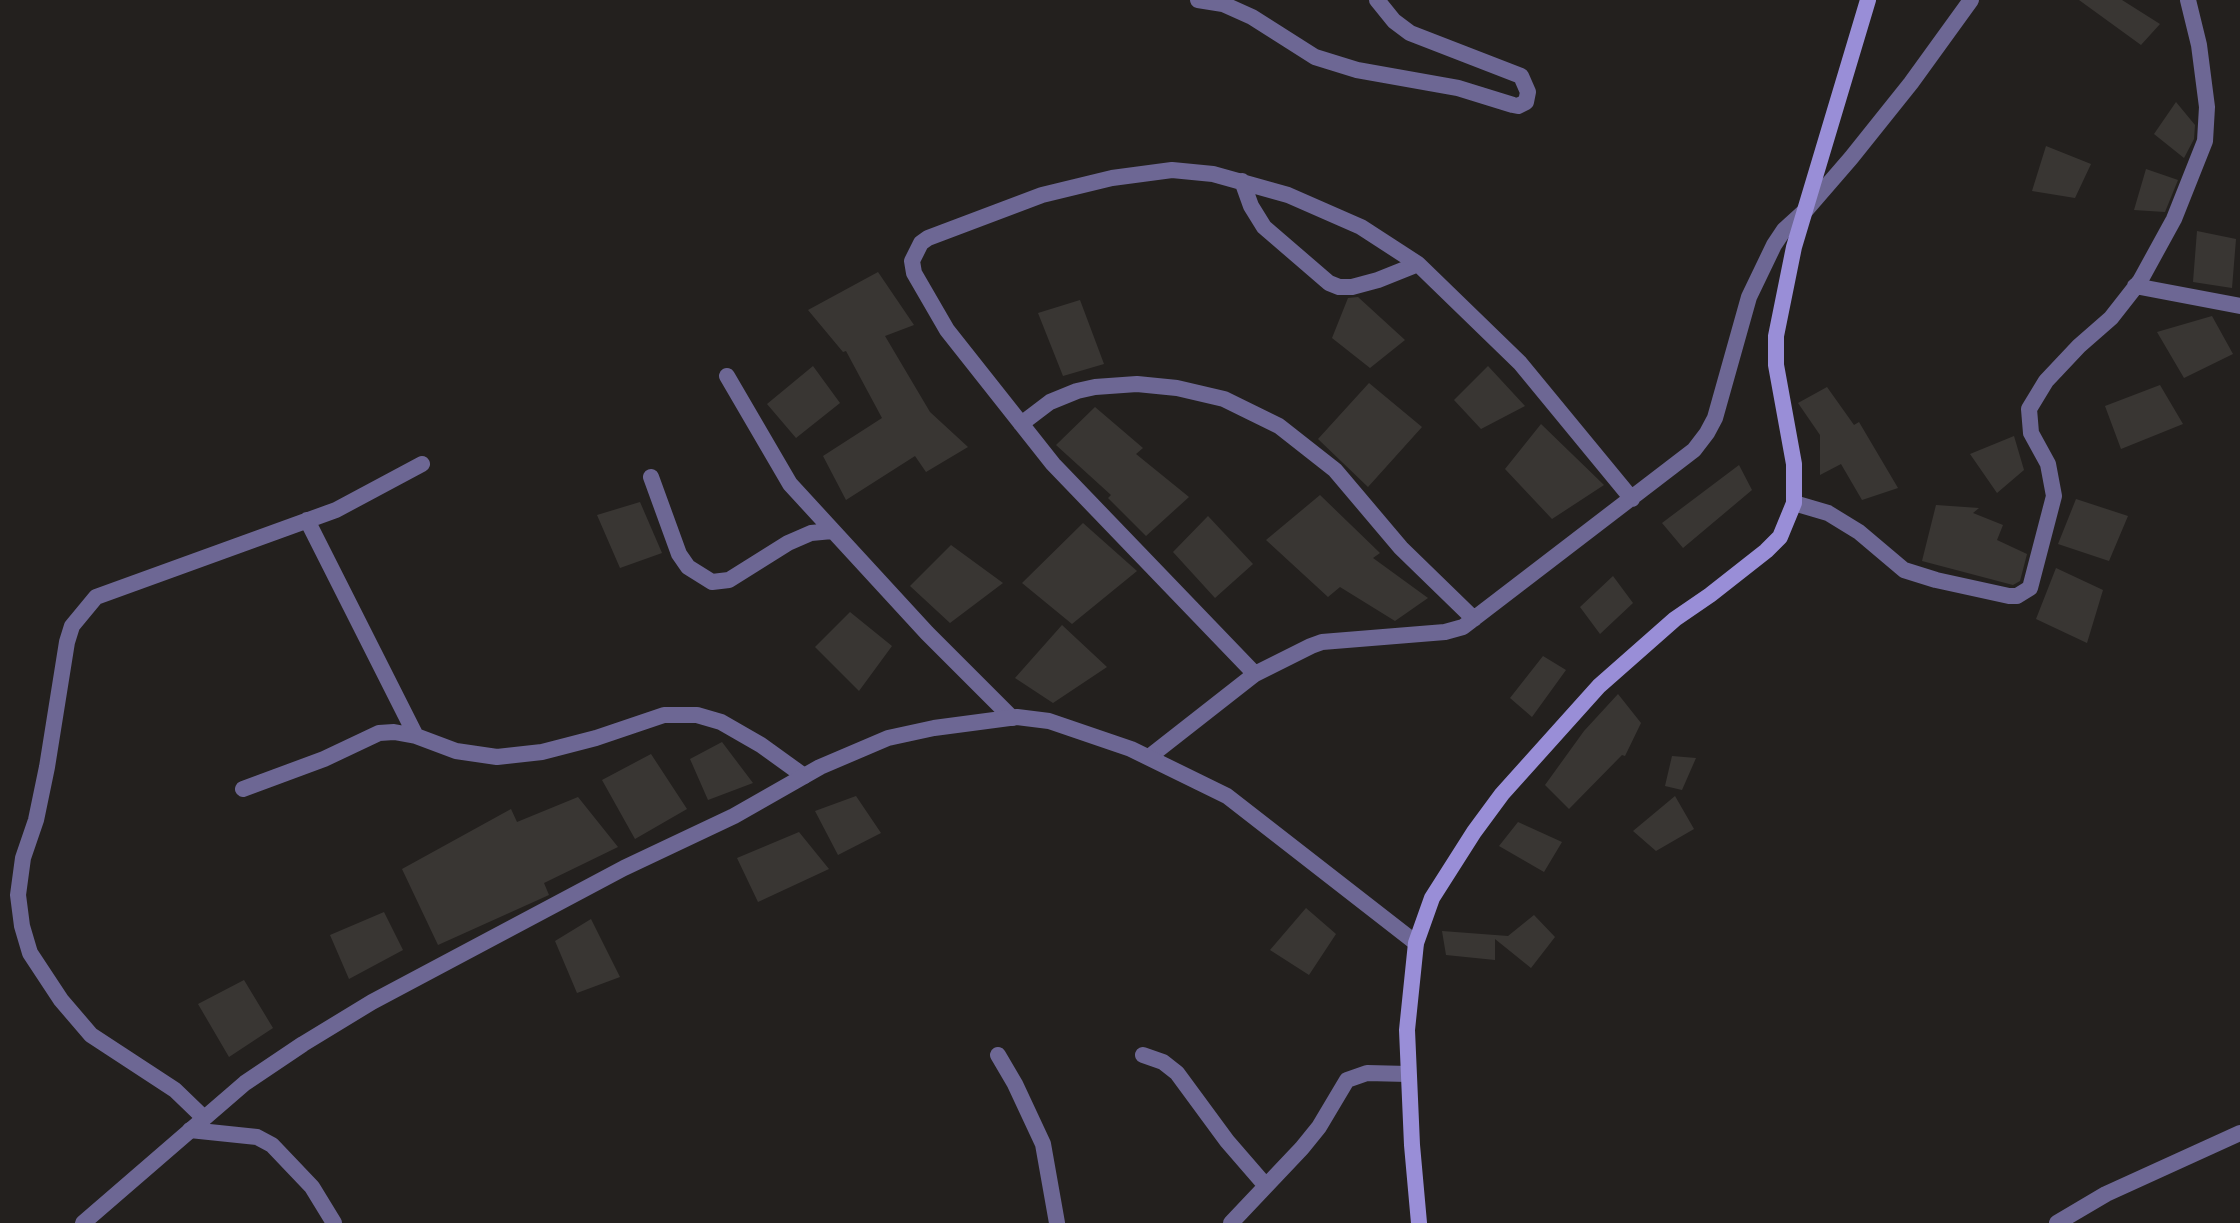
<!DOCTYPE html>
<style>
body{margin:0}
canvas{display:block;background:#23201e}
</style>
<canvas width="2240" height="1223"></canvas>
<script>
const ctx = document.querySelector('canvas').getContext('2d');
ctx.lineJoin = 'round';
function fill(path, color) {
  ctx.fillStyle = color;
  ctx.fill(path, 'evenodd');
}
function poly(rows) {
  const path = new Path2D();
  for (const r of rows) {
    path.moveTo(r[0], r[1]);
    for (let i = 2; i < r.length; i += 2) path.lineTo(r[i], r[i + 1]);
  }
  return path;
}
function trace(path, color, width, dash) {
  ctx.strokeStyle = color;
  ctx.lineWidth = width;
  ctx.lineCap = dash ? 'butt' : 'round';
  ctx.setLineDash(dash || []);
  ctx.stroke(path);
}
const building = poly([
 [2079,0,2122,0,2160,24,2141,45],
 [2176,102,2195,125,2194,139,2184,158,2154,134],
 [2046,146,2091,164,2075,198,2032,191],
 [2146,169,2178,180,2165,212,2134,210],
 [2197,231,2236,239,2232,288,2193,282],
 [878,272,914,325,885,336,930,412,968,447,926,472,915,456,846,500,823,456,882,418,846,351,843,352,808,310],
 [1358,297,1405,340,1370,368,1332,338,1348,298],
 [1080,300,1104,364,1063,376,1038,313],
 [2212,316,2233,354,2184,378,2157,332],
 [813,366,840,403,796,438,767,404],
 [1488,366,1525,406,1481,429,1454,400],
 [1369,383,1422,427,1368,487,1318,439],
 [2160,385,2183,424,2121,449,2105,406],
 [1827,387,1854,425,1859,422,1898,488,1862,500,1841,464,1820,475,1820,435,1798,403],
 [1095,407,1143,448,1136,454,1189,497,1146,536,1108,498,1111,495,1056,445],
 [1541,424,1604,485,1552,519,1505,469],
 [2014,436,2024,470,1997,493,1970,454],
 [1739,465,1752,490,1683,548,1662,523],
 [1320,495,1380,553,1373,558,1428,598,1395,621,1340,587,1328,597,1266,540],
 [2076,499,2128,516,2109,561,2058,544],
 [640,502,662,553,620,568,597,515],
 [1936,505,1979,508,1973,513,2003,525,1997,540,2027,554,2020,581,2013,585,1922,561],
 [1208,516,1253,564,1215,598,1173,552],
 [1083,523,1137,571,1072,624,1022,583],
 [951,545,1003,583,950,623,910,586],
 [2056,568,2103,590,2087,643,2036,619],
 [1613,576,1633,603,1600,634,1580,607],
 [850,612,892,646,859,691,815,647],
 [1062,625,1107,667,1053,703,1015,678],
 [1543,656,1566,670,1532,717,1510,698],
 [1618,694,1641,723,1625,756,1622,755,1569,809,1545,785,1584,731],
 [722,742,753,783,708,800,690,759],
 [651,754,687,809,635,839,602,780],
 [1672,756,1696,758,1682,790,1665,786],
 [856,796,881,833,838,855,815,811],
 [1675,796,1694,829,1656,851,1633,831],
 [578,797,618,847,544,883,549,895,438,945,402,869,511,809,517,822],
 [1518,822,1562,842,1544,872,1499,846],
 [799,832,829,869,758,902,737,858],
 [1306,908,1336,934,1309,975,1270,950],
 [384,912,403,950,349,979,330,935],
 [1534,915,1555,937,1531,968,1495,939,1495,960,1446,955,1442,931,1508,936],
 [591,919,620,977,577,993,555,941],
 [244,980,273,1028,229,1057,198,1004]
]);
const minor = poly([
 [1198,0,1223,4,1252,17,1315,57,1357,70,1458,88,1513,105,1518,106,1526,102,1528,92,1521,76,1410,33,1394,21,1377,0],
 [1242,181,1251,206,1264,227,1329,283,1339,287,1352,287,1378,280,1418,264],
 [2135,286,2240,306],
 [727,376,790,484,927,633,1012,718],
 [1021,424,1050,402,1077,391,1095,387,1137,384,1177,388,1224,399,1279,426,1335,470,1401,548,1474,619],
 [651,477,679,554,688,567,712,582,729,580,788,543,811,533,832,531],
 [1794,503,1828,513,1859,532,1904,570,1936,580,2009,596,2017,596,2030,588,2054,496,2048,464,2031,433,2029,409,2046,381,2079,346,2111,318,2140,281,2174,219,2205,141,2207,107,2199,45,2188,0],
 [307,520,416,736],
 [1255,674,1053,464,947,330,914,273,912,261,921,243,928,238,1042,195,1112,178,1172,170,1213,174,1288,195,1361,227,1418,264,1520,363,1632,499],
 [1149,757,1255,674,1311,646,1322,642,1445,632,1463,627,1694,450,1707,433,1715,418,1749,297,1774,245,1784,230,1806,210,1851,158,1911,83,1971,0],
 [243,789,324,759,379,733,394,732,416,736,456,751,497,757,542,752,596,738,664,715,697,715,721,722,761,745,804,776],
 [998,1055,1015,1084,1043,1144,1057,1223],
 [1143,1055,1163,1062,1177,1073,1227,1141,1266,1186],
 [204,1118,175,1090,91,1035,61,1000,30,953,22,926,18,895,23,858,36,820,47,767,67,642,72,626,96,597,336,510,422,464],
 [190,1130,257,1137,272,1145,312,1187,334,1223],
 [1231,1223,1302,1148,1319,1127,1347,1080,1367,1073,1408,1074],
 [2057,1223,2106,1194,2240,1133]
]);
const tertiary = poly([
 [83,1223,245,1083,303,1044,372,1002,624,868,734,816,820,767,888,738,934,728,1017,717,1049,721,1131,749,1227,796,1416,943]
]);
const secondary = poly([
 [1419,1223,1412,1145,1407,1030,1416,943,1432,898,1474,832,1502,794,1599,686,1675,619,1710,595,1766,551,1780,537,1794,503,1794,464,1776,365,1776,336,1794,247,1868,0]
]);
fill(building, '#393633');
trace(minor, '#6d6794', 16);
trace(tertiary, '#6d6794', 16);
trace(secondary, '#998ed7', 16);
</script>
